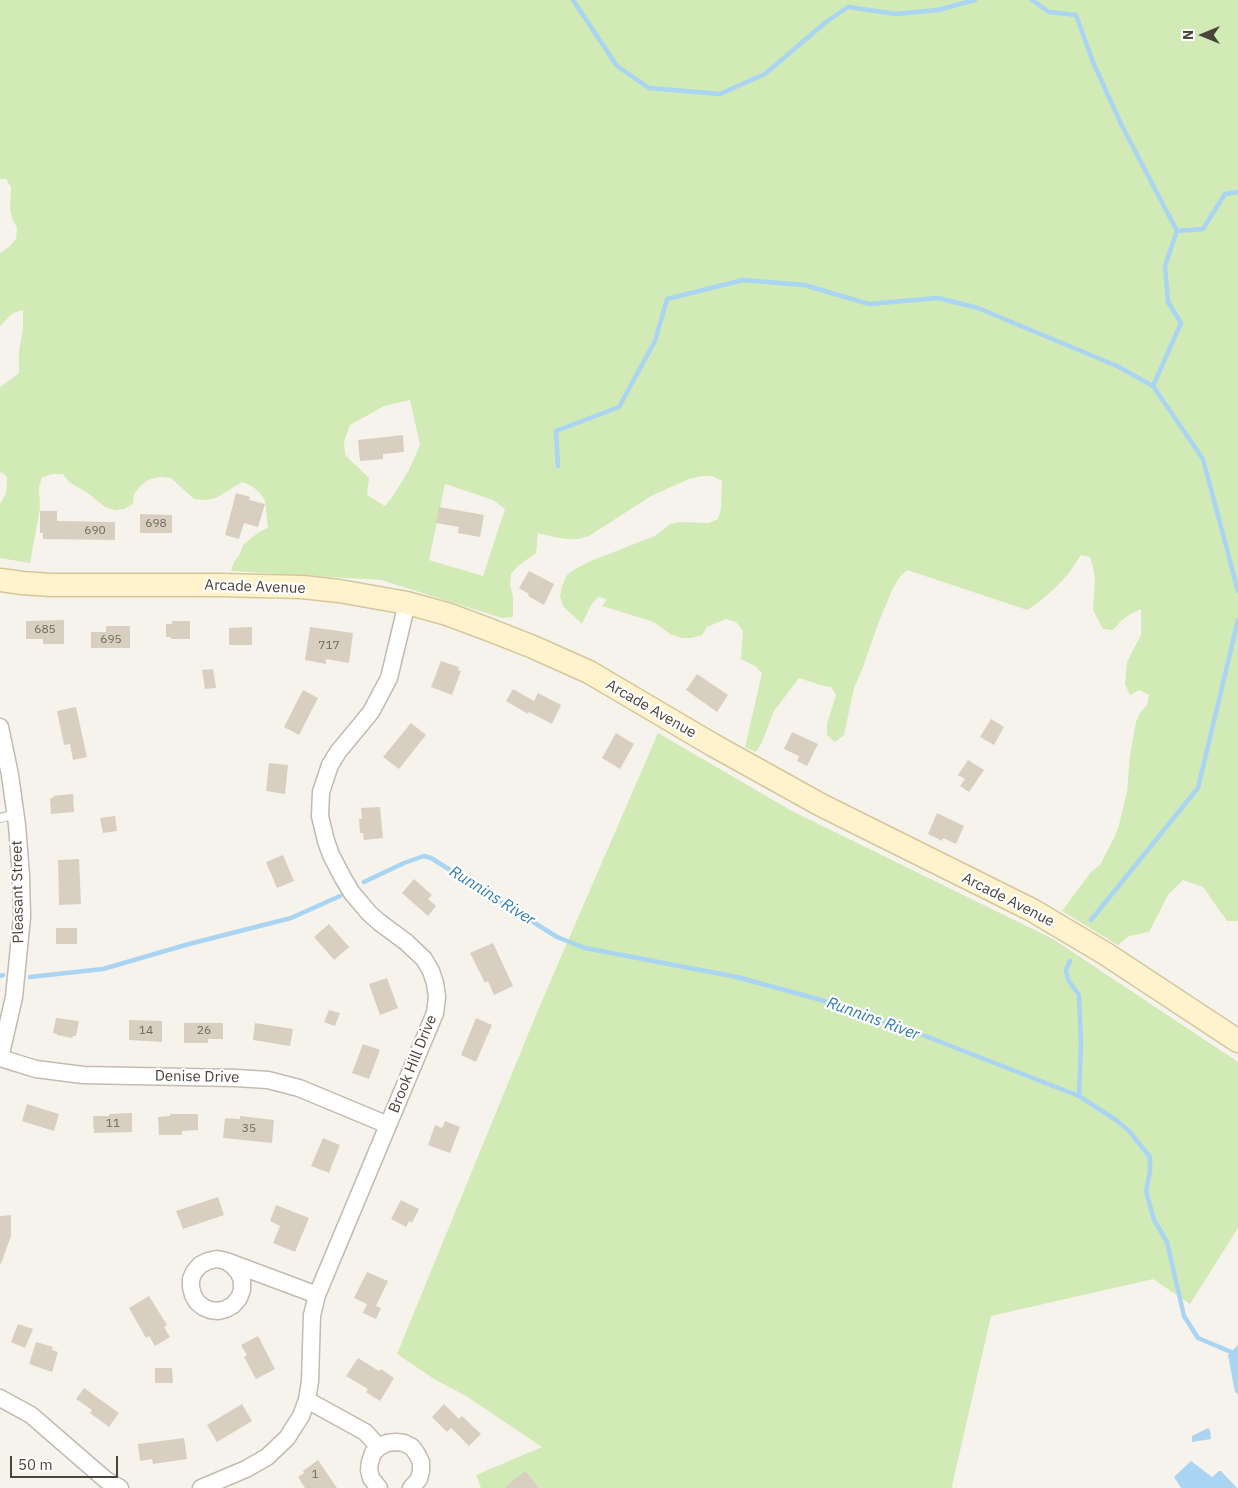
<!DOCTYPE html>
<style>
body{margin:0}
#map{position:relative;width:1238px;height:1488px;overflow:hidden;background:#f6f3ec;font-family:"IBM Plex Sans",sans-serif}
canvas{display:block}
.north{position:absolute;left:1178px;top:10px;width:50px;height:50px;-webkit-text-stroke:4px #fff;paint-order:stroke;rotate:270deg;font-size:14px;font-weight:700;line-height:20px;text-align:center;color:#4b4439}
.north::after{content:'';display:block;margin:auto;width:18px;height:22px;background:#4b4439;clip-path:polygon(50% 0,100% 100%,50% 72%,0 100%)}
.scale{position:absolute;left:10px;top:1456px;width:108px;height:22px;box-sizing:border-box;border:2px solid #4b4439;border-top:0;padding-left:6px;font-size:15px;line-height:18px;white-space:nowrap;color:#4b4439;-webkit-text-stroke:4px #fff;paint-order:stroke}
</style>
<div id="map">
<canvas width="1238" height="1488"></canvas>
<div class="north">N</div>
<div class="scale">50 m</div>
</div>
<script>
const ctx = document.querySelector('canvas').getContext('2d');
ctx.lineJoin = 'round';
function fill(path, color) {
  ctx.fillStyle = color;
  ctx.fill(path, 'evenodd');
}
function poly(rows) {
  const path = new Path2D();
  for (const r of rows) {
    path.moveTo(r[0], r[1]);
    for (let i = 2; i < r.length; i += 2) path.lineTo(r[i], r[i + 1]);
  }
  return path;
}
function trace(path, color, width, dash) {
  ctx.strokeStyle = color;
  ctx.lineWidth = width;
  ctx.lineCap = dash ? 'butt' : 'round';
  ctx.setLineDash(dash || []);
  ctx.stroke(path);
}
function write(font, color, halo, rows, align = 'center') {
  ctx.font = font + ' "IBM Plex Sans",sans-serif';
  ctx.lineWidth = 4.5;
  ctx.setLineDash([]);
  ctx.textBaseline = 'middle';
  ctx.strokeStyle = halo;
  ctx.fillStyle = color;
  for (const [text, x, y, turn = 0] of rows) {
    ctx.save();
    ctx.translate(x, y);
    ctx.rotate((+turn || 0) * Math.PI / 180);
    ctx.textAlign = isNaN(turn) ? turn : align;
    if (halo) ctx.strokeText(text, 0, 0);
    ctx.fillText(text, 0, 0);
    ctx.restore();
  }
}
const green = poly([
 [0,0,1238,0,1238,921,1227,921,1203,887,1183,880,1168,895,1149,932,1129,936,1118,945,1062,911,1091,872,1100,865,1115,836,1119,825,1127,792,1130,755,1136,722,1140,713,1147,705,1149,695,1139,690,1130,695,1125,684,1127,662,1141,635,1141,609,1130,614,1121,621,1113,630,1103,629,1093,610,1095,579,1093,567,1090,557,1081,555,1069,573,1055,588,1038,603,1027,610,907,570,899,578,893,588,878,624,863,667,854,688,844,735,835,742,827,735,827,724,836,695,831,687,820,685,799,678,774,711,762,742,756,752,745,747,762,673,755,666,741,659,743,631,736,622,726,619,707,627,702,635,691,638,681,638,670,634,654,622,602,606,607,599,598,597,591,605,582,624,563,606,560,597,562,586,567,575,575,569,593,560,655,536,670,524,680,522,709,523,718,519,721,509,722,481,712,476,702,476,689,479,651,496,589,536,578,539,569,539,559,538,538,533,536,553,518,566,511,574,510,585,513,596,513,617,502,618,381,580,231,571,234,562,240,554,243,545,259,532,268,528,265,501,260,493,252,486,242,482,216,498,205,500,194,499,171,478,161,477,150,479,141,485,134,494,133,504,124,509,115,510,105,507,89,494,69,482,63,474,53,474,42,477,39,487,40,508,30,563,0,558,0,504,6,493,7,483,7,477,3,473,0,472,0,387,19,373,19,351,23,329,23,310,13,313,0,326,0,253,9,247,16,239,17,228,12,218,10,208,11,187,6,179,0,179],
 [410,400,420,445,409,470,393,496,385,506,367,495,369,478,345,455,344,441,350,425,384,406],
 [445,484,493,500,505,509,483,576,429,560],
 [658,733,792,811,1053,939,1238,1062,1238,1228,1190,1304,1153,1279,991,1316,952,1486,953,1488,481,1488,476,1475,542,1447,466,1396,434,1379,397,1354,538,1010]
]);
const water = poly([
 [1238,1345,1238,1394,1235,1392,1228,1355],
 [1208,1428,1210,1430,1211,1439,1192,1442,1192,1436],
 [1191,1461,1212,1477,1219,1471,1221,1471,1237,1488,1181,1488,1174,1477]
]);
const stream = poly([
 [573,0,617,66,649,88,720,94,765,74,826,22,848,7,896,14,938,10,975,0],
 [1032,0,1049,12,1076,15,1093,62,1122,126,1177,231,1165,266,1168,302,1181,323,1153,386],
 [1177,231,1203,229,1225,194,1238,192],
 [558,466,556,431,619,407,655,341,667,299,743,280,804,285,869,304,938,298,978,308,1117,366,1153,386,1203,459,1238,591],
 [364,882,404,863,424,856,431,858,557,937,585,948,737,977,821,1000,915,1032,1079,1096,1116,1120,1129,1131,1150,1157,1150,1172,1146,1191,1154,1220,1167,1242,1184,1316,1198,1338,1238,1355],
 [1091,920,1198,788,1238,620],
 [1070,961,1066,970,1068,980,1079,995,1081,1043,1079,1096],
 [0,976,3,975],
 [30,977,103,969,189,944,291,918,340,896]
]);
const building = poly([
 [403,435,404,452,383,454,383,459,360,461,358,440],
 [236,493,250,497,249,500,265,504,258,527,244,523,239,539,225,535],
 [439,507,484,515,480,537,458,533,459,527,436,523],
 [40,511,57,511,57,521,115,522,115,540,43,539,43,533,40,533],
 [140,514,172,515,172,533,140,533],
 [529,571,554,584,544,605,528,596,529,594,519,588],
 [64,620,64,644,43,644,43,639,26,639,26,621],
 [172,621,190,621,190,639,171,639,171,637,166,637,166,624,172,624],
 [106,626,130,626,130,648,91,648,91,632,106,632],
 [252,627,252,645,229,645,229,628],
 [310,627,353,633,349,663,326,659,326,664,305,660],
 [441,661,459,667,458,670,461,671,452,695,431,687],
 [213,669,216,688,205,689,202,670],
 [697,674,728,695,717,712,686,690],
 [513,689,534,701,538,693,561,705,552,724,529,712,528,714,506,701],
 [303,690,318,698,299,735,284,727],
 [76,707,87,757,73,760,70,744,64,745,57,711],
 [991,719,1004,727,994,745,980,737],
 [411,723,426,735,399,769,383,757],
 [792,732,818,744,807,766,797,761,799,756,784,749],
 [616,733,634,744,620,769,602,758],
 [968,760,984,770,969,792,960,786,965,779,958,775],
 [269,763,288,765,285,794,266,791],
 [73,794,74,812,51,814,50,798,53,798,53,796],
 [380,807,383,838,364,840,363,833,360,833,359,819,362,819,361,808],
 [937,813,964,826,956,844,943,838,942,841,928,834],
 [115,816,117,831,103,833,100,818],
 [283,855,294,881,277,888,266,862],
 [79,859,81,904,59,905,58,860],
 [414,879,432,895,428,899,436,906,428,916,402,893],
 [329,924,349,947,334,960,314,937],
 [56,928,77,928,77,944,56,944],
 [493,943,513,986,494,995,488,981,485,983,470,953],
 [387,978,398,1008,380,1015,369,984],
 [329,1010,340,1013,335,1026,324,1022],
 [56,1018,79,1021,76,1036,73,1036,72,1038,57,1035,57,1034,53,1033],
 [476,1018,492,1025,476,1062,461,1055],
 [129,1020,162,1021,162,1042,129,1040],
 [184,1023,223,1023,223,1039,208,1039,208,1043,184,1043],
 [255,1023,293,1029,290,1046,253,1040],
 [363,1044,380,1050,369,1079,352,1073],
 [27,1104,59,1114,54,1131,22,1121],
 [132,1113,132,1132,94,1133,93,1116,109,1116,109,1114],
 [170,1114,198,1114,198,1130,182,1131,182,1135,159,1135,158,1117,170,1116],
 [240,1116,274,1120,272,1143,223,1138,225,1118,240,1119],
 [445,1121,460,1127,450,1153,428,1145,435,1125,442,1128],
 [323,1138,340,1145,329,1173,311,1166],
 [218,1197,224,1215,183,1229,176,1211],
 [401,1200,419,1209,412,1223,409,1221,406,1227,391,1219],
 [276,1205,309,1218,295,1252,273,1243,280,1226,270,1221],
 [11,1215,11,1236,1,1264,0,1263,0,1216],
 [367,1272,388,1281,376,1306,381,1308,376,1319,363,1313,367,1304,354,1298],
 [149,1296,167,1325,164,1327,170,1337,155,1346,149,1336,146,1338,129,1308],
 [18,1324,33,1329,25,1348,11,1342],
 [258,1336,275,1369,256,1379,244,1357,247,1355,241,1345],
 [36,1342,53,1347,52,1350,58,1352,52,1372,29,1364],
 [358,1358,379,1371,381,1369,394,1378,380,1401,366,1392,368,1389,346,1376],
 [155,1368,172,1368,173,1383,155,1383],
 [84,1388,119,1413,109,1427,90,1413,92,1410,76,1399],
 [242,1404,252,1421,217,1442,207,1425],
 [444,1404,459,1419,462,1416,481,1434,469,1446,451,1428,447,1432,432,1417],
 [184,1438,187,1459,153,1464,152,1459,140,1461,138,1444],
 [318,1460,337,1488,305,1488,298,1477,304,1473,303,1471],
 [525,1471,539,1488,504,1488]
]);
const lane = poly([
 [0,818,16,814]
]);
const street = poly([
 [0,727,10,775,17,825,21,876,22,917,14,997,0,1058],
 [0,1058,36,1069,83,1075,236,1078,268,1080,299,1088,388,1125],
 [226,1261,233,1266,239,1273,242,1281,242,1290,239,1298,233,1305,226,1309,218,1311,210,1310,203,1307,197,1302,193,1295,191,1287,191,1279,194,1272,200,1265,208,1261,217,1259,226,1261,317,1295],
 [0,1398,31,1415,106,1480,120,1488],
 [307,1400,365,1432,379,1447],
 [201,1488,246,1469,267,1457,287,1438,301,1416,307,1400,310,1381,312,1315,317,1295,435,1013,437,997,435,983,431,971,424,959,406,942,379,922,369,913,352,893,343,878,331,855,326,841,320,816,321,792,330,765,338,752,371,712,389,678,407,603],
 [379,1488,371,1478,369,1470,370,1462,373,1453,379,1447,387,1443,396,1442,404,1443,412,1447,417,1454,421,1462,421,1471,419,1479,411,1488]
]);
const secondary = poly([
 [0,580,22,583,51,585,220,585,302,587,339,591,407,603,447,614,490,630,533,647,589,672,713,745,821,805,1032,910,1106,954,1238,1041]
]);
const numberNames = [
 ["698",156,524],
 ["690",95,531],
 ["685",45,630],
 ["695",111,640],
 ["717",329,646],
 ["14",146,1031],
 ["26",204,1031],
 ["11",113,1124],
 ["35",249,1129],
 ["1",315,1475]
];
const streetNames = [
 ["Arcade Avenue",255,587,2],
 ["Arcade Avenue",651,709,30],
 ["Pleasant Street",18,892,-91],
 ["Arcade Avenue",1008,900,27],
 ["Brook Hill Drive",413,1064,-68],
 ["Denise Drive",197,1077,1]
];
const waterNames = [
 ["Runnins River",492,896,32],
 ["Runnins River",873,1019,20]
];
fill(green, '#d2eab5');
fill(water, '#a9d4f2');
trace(stream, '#a9d4f2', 4.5);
fill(building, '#d8cfc1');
trace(lane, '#c2bbae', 10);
trace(street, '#c2bbae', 19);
trace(secondary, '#d6c79b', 25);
trace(lane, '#fff', 8);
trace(street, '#fff', 16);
trace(secondary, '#fff3cd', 22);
write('12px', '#6e675b', null, numberNames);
write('15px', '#4b4439', '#fff', streetNames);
write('italic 16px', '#2e7ab2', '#fff', waterNames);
</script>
